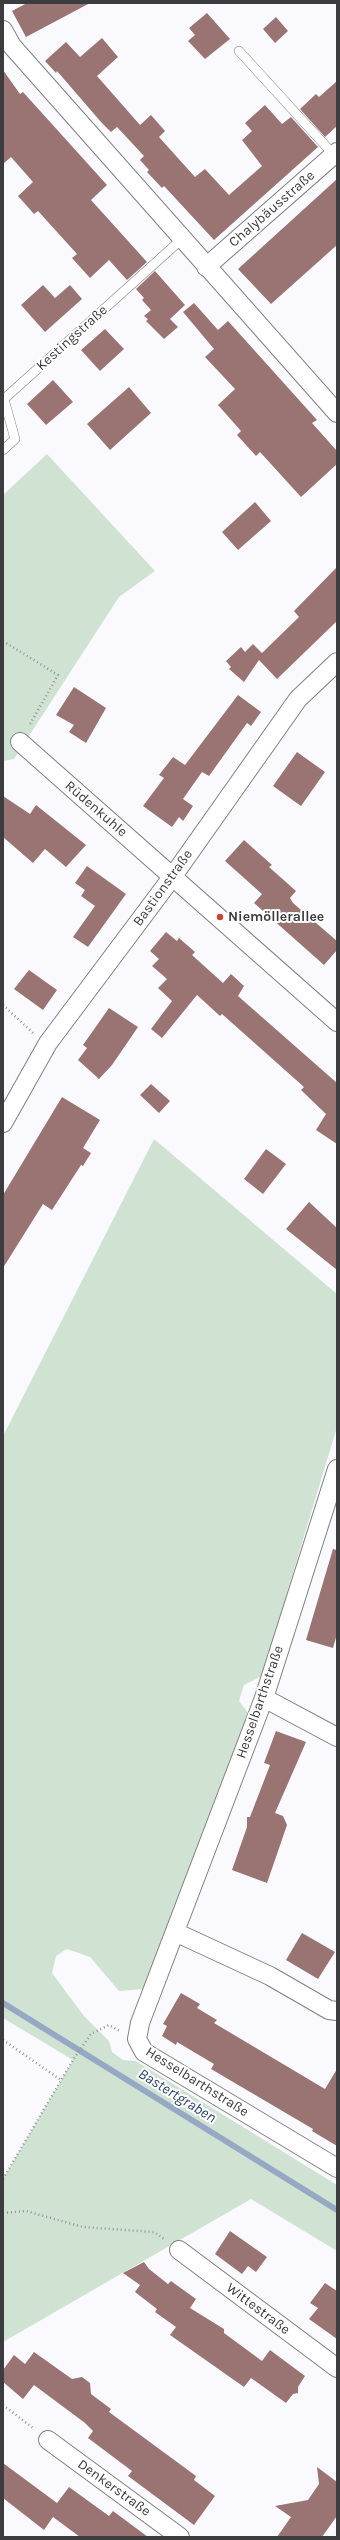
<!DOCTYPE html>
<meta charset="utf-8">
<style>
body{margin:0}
#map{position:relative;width:340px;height:2540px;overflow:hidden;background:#fafafe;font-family:Karla,sans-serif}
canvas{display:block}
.frame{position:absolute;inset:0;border:4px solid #3c3c3e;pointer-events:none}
</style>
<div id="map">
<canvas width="340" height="2540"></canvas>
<div class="frame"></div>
</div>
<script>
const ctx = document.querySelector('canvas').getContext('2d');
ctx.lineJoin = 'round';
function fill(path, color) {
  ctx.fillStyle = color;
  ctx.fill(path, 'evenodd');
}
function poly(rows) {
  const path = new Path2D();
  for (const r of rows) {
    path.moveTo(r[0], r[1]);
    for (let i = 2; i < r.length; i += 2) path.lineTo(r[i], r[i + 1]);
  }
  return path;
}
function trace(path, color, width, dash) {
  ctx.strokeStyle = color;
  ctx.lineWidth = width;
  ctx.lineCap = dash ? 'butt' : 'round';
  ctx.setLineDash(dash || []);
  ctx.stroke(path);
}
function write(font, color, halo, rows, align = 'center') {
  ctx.font = font + ' Karla,sans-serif';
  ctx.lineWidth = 4;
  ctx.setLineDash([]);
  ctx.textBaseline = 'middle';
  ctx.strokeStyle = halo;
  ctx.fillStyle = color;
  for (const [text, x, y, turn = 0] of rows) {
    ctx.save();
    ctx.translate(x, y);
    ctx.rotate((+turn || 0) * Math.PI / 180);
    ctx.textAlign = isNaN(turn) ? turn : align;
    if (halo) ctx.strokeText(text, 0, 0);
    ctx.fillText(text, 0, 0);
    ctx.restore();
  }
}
const green = poly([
 [47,454,155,571,119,597,14,759,3,761,3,495],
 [154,1139,337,1294,337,1427,262,1676,244,1685,239,1701,249,1714,144,1989,119,1991,90,1957,67,1949,56,1956,52,1973,84,2016,109,2041,112,2052,123,2060,136,2061,337,2185,337,2251,251,2199,3,2342,3,2179,73,2060,3,2018,3,1436]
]);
const stream = poly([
 [3,2003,337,2210]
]);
const building = poly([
 [27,3,90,3,26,37,12,11],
 [207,13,230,39,205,59,188,41,195,35,189,28],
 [276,17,288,31,275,43,263,29],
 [102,38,118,57,97,76,140,125,151,115,165,131,159,137,195,177,205,169,229,195,262,166,242,140,252,131,245,123,265,105,282,124,291,117,318,147,214,240,164,186,162,188,147,172,149,170,140,160,144,156,117,127,111,132,101,122,57,71,56,73,45,61,66,42,80,57],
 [3,70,20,94,23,92,107,185,91,200,147,262,127,280,109,260,90,278,72,258,77,254,38,211,34,214,18,196,33,182,11,157,3,164],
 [337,81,337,126,325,137,300,109,316,94,319,97],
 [337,179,337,245,271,304,238,269],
 [155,271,185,305,170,319,178,327,164,339,146,321,148,319,144,316,151,310,142,300,144,298,136,289],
 [43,285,55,298,70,285,82,299,45,332,21,305],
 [194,303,218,330,228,321,317,420,312,423,337,451,337,464,301,497,260,452,256,456,237,435,241,431,218,405,235,389,205,357,214,349,183,312],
 [105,329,124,349,100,371,81,350],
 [53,380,73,402,46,425,27,404],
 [129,387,151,413,110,450,87,424],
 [255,502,271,521,238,550,222,532],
 [337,567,337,621,277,679,259,660,244,682,229,669,231,667,226,661,241,647,245,652,253,644,262,653,299,617,294,611],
 [74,687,106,708,86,743,69,732,74,725,56,715],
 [238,695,261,712,251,726,247,723,209,776,202,772,183,799,193,806,183,821,179,817,172,827,143,806,164,778,159,775,173,757,185,765],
 [297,752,325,772,301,806,273,786],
 [3,796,30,814,36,805,86,845,66,867,45,849,33,863,3,837],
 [244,840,272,865,269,867,296,891,290,898,293,903,337,941,337,950,324,965,254,903,262,894,225,861],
 [87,866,126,894,88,947,73,937,95,906,81,896,85,890,75,883],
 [166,932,177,941,179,938,195,952,192,955,223,983,231,974,244,986,238,996,337,1083,337,1144,316,1130,326,1114,301,1090,304,1087,222,1014,220,1016,197,995,162,1038,151,1029,172,1001,158,988,167,979,152,966,159,959,150,951],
 [29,970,57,990,43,1010,14,989],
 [109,1008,138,1027,112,1065,99,1079,78,1060,87,1048,83,1045],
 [151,1084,170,1101,159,1113,140,1095],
 [62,1097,100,1120,83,1148,91,1153,83,1166,81,1165,52,1210,43,1204,3,1268,3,1195],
 [266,1149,286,1164,263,1194,244,1179],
 [309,1202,337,1228,337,1270,286,1229],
 [333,1549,337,1550,337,1634,333,1648,306,1640],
 [276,1731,306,1742,275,1813,283,1816,287,1825,267,1883,232,1870,247,1827,247,1817,250,1817,270,1765,264,1763],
 [302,1933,335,1952,318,1979,286,1960],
 [181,1993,200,2004,197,2008,217,2020,214,2023,325,2089,337,2069,337,2146,312,2131,313,2129,211,2069,214,2064,177,2042,176,2045,162,2036,167,2026,163,2024],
 [230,2231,267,2257,256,2272,248,2266,242,2274,215,2254],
 [144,2262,149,2269,168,2284,171,2281,196,2299,190,2308,224,2329,224,2333,262,2361,270,2350,305,2376,298,2387,298,2393,293,2394,286,2403,251,2378,244,2387,170,2335,176,2327,155,2312,157,2309,135,2292,140,2285,123,2273],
 [325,2283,337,2291,337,2339,309,2319,318,2308,310,2303],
 [34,2352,72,2379,82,2377,90,2383,91,2394,111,2409,109,2412,196,2476,194,2480,215,2496,194,2525,128,2476,132,2471,88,2438,93,2431,85,2423,34,2385,23,2399,3,2382,3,2370,14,2355,25,2364],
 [3,2463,57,2503,69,2487,109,2516,113,2511,148,2537,80,2537,53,2517,44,2530,3,2498],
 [317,2467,337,2482,337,2516,322,2537,277,2537,291,2517,275,2506,308,2500,319,2484]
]);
const path = poly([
 [3,641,58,675,29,726],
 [3,1005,33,1033],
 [3,2040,61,2080],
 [3,2179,73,2060,91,2034,109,2025,120,2031],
 [3,2213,26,2211,83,2227,154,2232,164,2239],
 [3,2405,33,2428]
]);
const lane = poly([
 [239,51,334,155],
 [3,450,15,439,4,399,183,238]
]);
const street = poly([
 [3,30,12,46,337,413],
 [206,267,337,152],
 [20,742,337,1022],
 [3,1123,48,1043,173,876,298,699,337,662],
 [337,1469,264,1698,140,2023,137,2039,144,2052,337,2168],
 [264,1698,337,1737],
 [175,1932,270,1976,329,2010,337,2011],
 [179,2250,337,2368],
 [48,2440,180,2537]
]);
const markers = [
 [220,917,4,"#d04332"]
];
const streetNames = [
 ["Chalybäusstraße",272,209,-41],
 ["Kestingstraße",72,338,-42],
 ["Rüdenkuhle",96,809,41],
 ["Bastionstraße",163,888,-54],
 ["Hesselbarthstraße",260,1702,-71],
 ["Hesselbarthstraße",197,2082,32],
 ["Wittestraße",258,2309,37],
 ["Denkerstraße",114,2488,36]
];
const poiNames = [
 ["Niemöllerallee",228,917]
];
const waterNames = [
 ["Bastertgraben",177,2096,32]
];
fill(green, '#d0e3d3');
trace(stream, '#97a8c5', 6);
fill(building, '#997472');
trace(lane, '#7f7f84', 10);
trace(street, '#7f7f84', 20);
trace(path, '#949497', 2.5, [1, 3]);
trace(lane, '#fff', 9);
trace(street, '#fff', 18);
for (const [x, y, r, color] of markers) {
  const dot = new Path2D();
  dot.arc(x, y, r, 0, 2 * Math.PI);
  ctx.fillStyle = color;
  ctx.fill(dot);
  trace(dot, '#fff', 1.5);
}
write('14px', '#3c3c3e', '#fff', streetNames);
write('bold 14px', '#3c3c3e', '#fff', poiNames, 'left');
write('italic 15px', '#2c436c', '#fff', waterNames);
</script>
